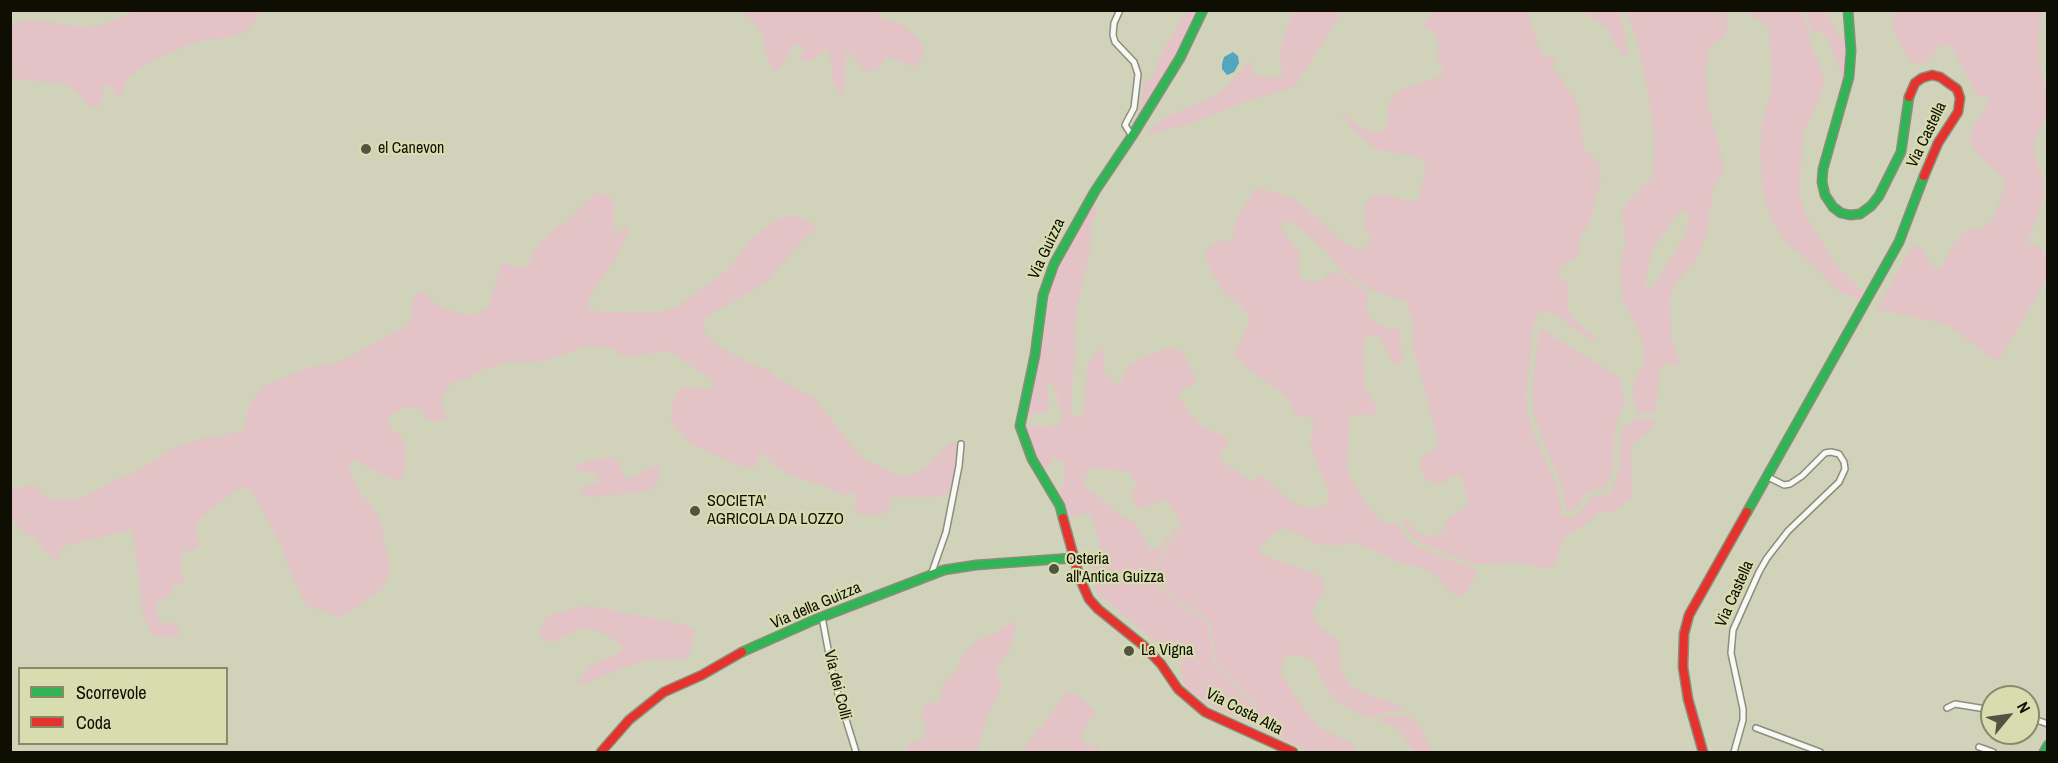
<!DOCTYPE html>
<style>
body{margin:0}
#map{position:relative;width:2058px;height:763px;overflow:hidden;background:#d0d2ba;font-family:"Archivo Narrow",sans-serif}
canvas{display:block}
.frame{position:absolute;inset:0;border:12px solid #0e0f02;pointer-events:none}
.legend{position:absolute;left:18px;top:667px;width:210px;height:78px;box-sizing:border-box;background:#d8ddb0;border:2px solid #878b6a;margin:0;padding:8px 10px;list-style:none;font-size:18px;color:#0e0f02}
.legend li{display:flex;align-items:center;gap:12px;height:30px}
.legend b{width:30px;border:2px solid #878b6a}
.north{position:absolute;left:1980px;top:685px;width:60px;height:60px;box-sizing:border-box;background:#d8ddb0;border:2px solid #878b6a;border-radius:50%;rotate:61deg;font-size:16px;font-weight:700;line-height:24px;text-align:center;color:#0e0f02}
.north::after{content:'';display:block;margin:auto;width:21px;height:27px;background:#525342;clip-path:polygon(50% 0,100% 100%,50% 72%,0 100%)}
</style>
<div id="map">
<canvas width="2058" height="763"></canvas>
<div class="frame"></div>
<ul class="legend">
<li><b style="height:8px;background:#30b455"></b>Scorrevole</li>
<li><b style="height:8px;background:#e5322d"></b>Coda</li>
</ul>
<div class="north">N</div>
</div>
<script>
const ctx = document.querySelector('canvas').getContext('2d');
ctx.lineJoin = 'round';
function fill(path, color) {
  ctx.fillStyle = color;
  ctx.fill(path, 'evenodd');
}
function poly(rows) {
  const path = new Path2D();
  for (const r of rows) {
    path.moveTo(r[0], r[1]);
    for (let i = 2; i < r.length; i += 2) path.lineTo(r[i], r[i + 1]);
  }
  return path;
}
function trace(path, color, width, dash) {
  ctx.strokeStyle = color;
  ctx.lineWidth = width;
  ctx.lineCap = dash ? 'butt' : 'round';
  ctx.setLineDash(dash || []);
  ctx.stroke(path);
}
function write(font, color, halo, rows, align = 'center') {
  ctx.font = font + ' "Archivo Narrow",sans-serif';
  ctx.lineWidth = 4.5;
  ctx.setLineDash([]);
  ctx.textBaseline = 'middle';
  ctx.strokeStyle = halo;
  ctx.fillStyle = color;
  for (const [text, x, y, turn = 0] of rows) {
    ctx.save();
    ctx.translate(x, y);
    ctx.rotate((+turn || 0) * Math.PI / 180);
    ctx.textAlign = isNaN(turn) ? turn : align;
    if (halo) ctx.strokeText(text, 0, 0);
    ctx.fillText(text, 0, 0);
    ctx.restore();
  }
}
const green = poly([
 [1294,10,1343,11,1294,87,1245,102,1184,126,1170,128,1145,137,1153,127,1168,116,1216,95,1231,82,1248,62,1250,61,1253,71,1259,76,1274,78,1280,76,1282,73,1280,49],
 [135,11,261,11,255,22,243,35,242,32,230,37,200,41,155,59,142,67,127,79,121,96,118,96,109,85,105,85,103,88,102,104,98,106,88,106,76,91,64,84,11,78,11,25,30,19,79,27,102,25],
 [742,11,879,11,879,15,882,18,903,25,920,40,923,51,922,58,915,68,888,57,875,71,867,72,862,69,850,52,847,51,843,95,840,95,832,79,831,60,828,51,825,50,813,60,804,61,800,58,804,50,803,46,797,44,790,51,780,69,774,71,767,58,763,36,757,26],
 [1186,11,1198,11,1175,60,1134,124,1132,123,1138,115,1145,80,1151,79,1153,76,1162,52],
 [1432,11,1530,11,1529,18,1536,36,1538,48,1545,57,1551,56,1555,59,1553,70,1561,77,1568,91,1575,98,1579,111,1584,149,1598,162,1600,167,1601,179,1590,221,1579,240,1581,246,1576,258,1559,268,1559,273,1560,278,1569,284,1567,302,1568,311,1579,325,1598,339,1597,342,1579,333,1554,313,1543,312,1538,314,1533,326,1526,395,1528,415,1534,435,1556,484,1562,516,1573,518,1579,514,1590,499,1594,496,1611,494,1619,471,1620,437,1622,429,1638,418,1657,419,1648,432,1633,444,1631,450,1632,497,1617,509,1610,512,1599,512,1583,527,1568,534,1561,543,1556,564,1544,569,1524,563,1474,564,1425,545,1409,534,1401,519,1404,519,1419,534,1432,536,1438,535,1445,530,1446,519,1464,509,1468,502,1463,479,1458,473,1444,482,1433,483,1427,480,1421,470,1421,459,1423,456,1436,449,1438,441,1414,350,1411,314,1407,302,1374,291,1358,282,1337,266,1329,254,1293,222,1283,222,1281,226,1283,231,1300,253,1298,269,1300,277,1305,281,1323,281,1327,275,1335,270,1368,292,1366,312,1373,322,1391,329,1397,327,1400,331,1402,361,1397,366,1394,364,1381,340,1377,336,1370,336,1363,342,1364,383,1366,390,1377,408,1376,413,1371,415,1356,414,1349,419,1347,468,1352,481,1371,511,1382,522,1391,525,1397,523,1405,537,1412,543,1423,549,1476,569,1476,575,1468,591,1460,596,1457,596,1446,588,1439,578,1423,568,1401,563,1361,545,1348,542,1337,546,1318,544,1285,528,1275,532,1266,541,1260,548,1260,552,1262,555,1314,573,1325,581,1325,592,1317,600,1312,614,1318,625,1338,642,1341,670,1349,684,1357,690,1403,707,1406,710,1387,712,1372,718,1359,714,1335,700,1320,678,1316,661,1297,654,1288,656,1282,660,1281,674,1308,715,1322,729,1351,743,1359,752,1310,752,1263,730,1258,713,1249,697,1217,663,1209,618,1192,610,1156,582,1157,564,1182,528,1179,518,1167,500,1139,508,1136,506,1132,495,1133,490,1138,486,1129,472,1094,468,1089,468,1084,482,1085,486,1123,518,1133,520,1150,549,1158,549,1162,546,1179,523,1176,533,1156,561,1154,583,1190,612,1207,620,1215,664,1247,698,1254,709,1260,729,1205,702,1187,689,1183,685,1181,657,1163,647,1097,593,1092,580,1092,568,1100,546,1093,520,1091,516,1085,513,1077,516,1070,516,1059,491,1064,485,1065,466,1061,461,1052,458,1050,466,1043,467,1032,449,1026,428,1030,426,1053,426,1061,422,1064,413,1058,407,1058,395,1054,391,1052,382,1048,382,1047,385,1049,408,1046,412,1030,415,1028,414,1027,408,1042,345,1052,281,1056,268,1093,201,1097,210,1091,229,1089,258,1079,298,1074,328,1076,354,1073,368,1071,415,1078,418,1084,412,1088,363,1102,346,1104,354,1104,371,1107,378,1117,385,1121,382,1129,366,1136,361,1164,349,1178,348,1186,358,1196,380,1193,385,1183,388,1179,394,1179,397,1188,411,1197,422,1207,429,1227,437,1227,445,1220,454,1222,461,1252,482,1256,481,1258,475,1262,476,1293,503,1311,509,1327,504,1330,500,1329,492,1310,446,1314,421,1309,417,1296,416,1288,399,1282,393,1246,367,1233,355,1250,322,1250,318,1245,310,1222,291,1208,264,1206,252,1207,249,1217,241,1227,242,1233,239,1236,219,1255,189,1267,190,1295,199,1346,244,1358,249,1362,249,1370,243,1371,239,1363,223,1366,203,1371,196,1381,194,1409,201,1419,199,1426,166,1421,158,1375,149,1350,126,1339,109,1361,128,1379,133,1388,122,1388,106,1395,94,1406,87,1435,79,1442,74,1443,69,1437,57,1439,48,1437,38,1432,31,1422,25,1428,19],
 [1582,11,1620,11,1629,59,1617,47,1607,28],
 [1626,11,1726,11,1728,31,1724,37,1710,45,1705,74,1709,110,1720,149,1724,172,1713,188,1708,229,1697,259,1675,284,1670,297,1671,336,1680,363,1675,365,1667,362,1660,368,1655,412,1651,414,1638,413,1633,394,1632,387,1644,361,1644,349,1639,332,1623,300,1619,270,1626,241,1622,210,1630,199,1651,179,1655,145,1649,97,1637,40],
 [1686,209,1690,218,1685,236,1655,284,1651,288,1647,288,1645,284,1652,250,1678,213],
 [1743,11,1804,11,1810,42,1822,71,1824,84,1821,95,1805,129,1802,144,1799,191,1801,199,1806,216,1836,265,1866,295,1864,299,1844,294,1834,288,1819,270,1786,242,1771,220,1762,186,1760,151,1762,125,1772,85,1769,34,1766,24],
 [1807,11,1826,11,1838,35,1848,42,1848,64,1843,89,1840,69,1826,36,1818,30,1811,34],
 [1894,11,2043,11,2039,27,2039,52,2040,67,2047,93,2047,114,2034,142,2033,150,2044,183,2044,197,2028,242,2047,252,2047,279,1999,360,1992,358,1946,324,1887,311,1875,312,1913,245,1923,249,1932,267,1938,269,1941,268,1955,242,1967,230,1982,228,1994,218,2005,185,2003,178,1978,154,1969,141,1973,127,1986,108,1990,96,1978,96,1951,46,1947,44,1938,47,1930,59,1924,63,1912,63,1909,61,1893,29,1892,15],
 [597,192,608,196,614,202,614,228,616,233,628,226,629,229,615,260,589,298,588,306,593,311,646,313,665,311,680,305,730,268,754,236,773,222,786,216,795,216,812,223,816,230,807,236,765,283,710,315,704,320,704,328,707,337,718,346,752,365,768,370,775,377,813,397,859,455,867,461,898,475,908,476,915,473,925,468,951,442,958,445,959,454,953,489,945,495,937,497,892,497,889,500,889,510,884,514,869,515,856,513,854,509,857,497,855,493,843,495,823,485,791,476,779,469,761,452,759,454,758,461,755,467,743,467,691,444,671,423,672,408,676,394,682,387,710,389,714,385,714,381,670,351,624,357,609,347,586,346,548,360,524,363,512,361,482,370,462,381,453,381,441,399,446,415,444,420,433,422,425,417,421,410,412,407,406,407,389,416,388,422,391,429,400,435,406,446,405,469,401,478,396,481,393,480,353,459,350,463,350,471,357,489,374,509,381,521,386,552,391,567,383,588,342,617,331,615,324,610,308,608,306,605,290,572,280,543,251,490,240,487,200,518,196,531,200,545,192,552,183,550,181,553,182,562,180,570,184,584,175,584,170,595,159,601,156,607,159,619,163,623,175,623,180,628,178,636,170,637,152,636,147,622,143,617,133,530,66,545,60,550,58,559,56,561,42,548,36,538,24,533,16,523,11,522,10,490,31,485,36,487,47,497,56,499,83,498,114,480,134,473,174,448,196,440,243,431,249,406,262,387,306,368,331,364,344,360,407,325,411,320,413,298,420,291,424,292,435,303,445,309,470,315,479,313,488,307,502,262,525,269,539,244,559,224,561,227],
 [1539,328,1619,377,1625,405,1618,417,1614,436,1613,470,1608,480,1607,487,1592,490,1586,494,1572,512,1567,511,1561,483,1540,433,1534,413,1532,395],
 [608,457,617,459,625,478,628,479,638,475,649,467,661,465,657,485,651,490,633,493,592,497,581,495,582,488,598,482,599,477,594,473,579,471,575,465],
 [583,606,596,607,687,625,695,631,689,657,679,660,651,659,623,668,581,685,577,683,587,672,587,668,618,653,622,649,622,645,603,633,585,628,576,631,553,642,547,642,538,634,547,616],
 [1015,620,1016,629,1008,654,998,664,997,674,1001,684,999,694,986,719,977,752,906,752,908,743,919,741,923,739,925,734,926,728,921,716,923,706,940,700,942,685,958,668,964,653,978,640,992,635],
 [1066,691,1078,695,1095,711,1096,714,1088,722,1081,736,1085,744,1094,747,1098,746,1101,752,1025,752,1023,749,1053,712],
 [1386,716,1410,716,1420,727,1433,752,1413,752,1402,732,1393,726,1378,720]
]);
const water = poly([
 [1233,52,1238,56,1239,63,1234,72,1227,75,1222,69,1222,64,1224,57]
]);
const street = poly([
 [1120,10,1114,23,1113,35,1115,42,1134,62,1138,74,1134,108,1125,125,1132,136],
 [931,575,946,532,959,466,961,444],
 [822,617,834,681,856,752],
 [1947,708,1955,704,1992,710],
 [2028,717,2048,724],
 [1756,728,1820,752],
 [1979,747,1993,752],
 [1734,752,1743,720,1743,709,1731,653,1733,630,1759,572,1767,558,1788,531,1839,482,1845,469,1844,462,1839,454,1831,452,1825,453,1802,476,1790,484,1784,485,1768,477]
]);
const fast = poly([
 [1848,10,1851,51,1849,77,1823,169,1822,182,1825,195,1833,207,1841,213,1850,215,1860,214,1871,206,1879,196,1901,152,1909,97],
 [1747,512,1899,242,1924,176],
 [1063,518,1060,506,1032,459,1020,426,1035,355,1043,295,1054,264,1095,191,1132,136,1180,58,1203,10],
 [742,652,814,620,944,570,976,565,1073,558],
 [2044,752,2048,745]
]);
const jam = poly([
 [1909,97,1915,83,1922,78,1932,75,1940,77,1957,89,1960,98,1958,112,1938,143,1924,176],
 [1063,518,1080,579,1089,599,1098,609,1144,646,1161,664,1178,689,1205,712,1293,752],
 [601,752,629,720,664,692,702,675,742,652],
 [1703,752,1688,699,1683,667,1684,634,1689,615,1747,512]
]);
const markers = [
 [366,149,6,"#525342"],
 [695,511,6,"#525342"],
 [1054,569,6,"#525342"],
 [1129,651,6,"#525342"]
];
const streetNames = [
 ["Via Castella",1927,135,-64],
 ["Via Guizza",1047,249,-65],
 ["Via Castella",1735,594,-66],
 ["Via della Guizza",816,606,-23],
 ["Via dei Colli",837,685,76],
 ["Via Costa Alta",1244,712,27]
];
const poiNames = [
 ["el Canevon",378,149],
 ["SOCIETA'",707,502],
 ["AGRICOLA DA LOZZO",707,520],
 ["Osteria",1066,560],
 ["all'Antica Guizza",1066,578],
 ["La Vigna",1141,651]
];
fill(green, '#e3c3c6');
fill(water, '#53a5c0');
trace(street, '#8c8e7b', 8);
trace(fast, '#8c8e7b', 11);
trace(jam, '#8c8e7b', 11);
trace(street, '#f8f8f5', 5);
trace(fast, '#30b455', 8);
trace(jam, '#e5322d', 8);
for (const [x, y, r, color] of markers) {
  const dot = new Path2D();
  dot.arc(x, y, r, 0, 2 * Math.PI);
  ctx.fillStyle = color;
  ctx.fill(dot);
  trace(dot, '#d8ddb0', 2);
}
write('16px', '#0e0f02', '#d8ddb0', streetNames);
write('16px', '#0e0f02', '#d8ddb0', poiNames, 'left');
</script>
